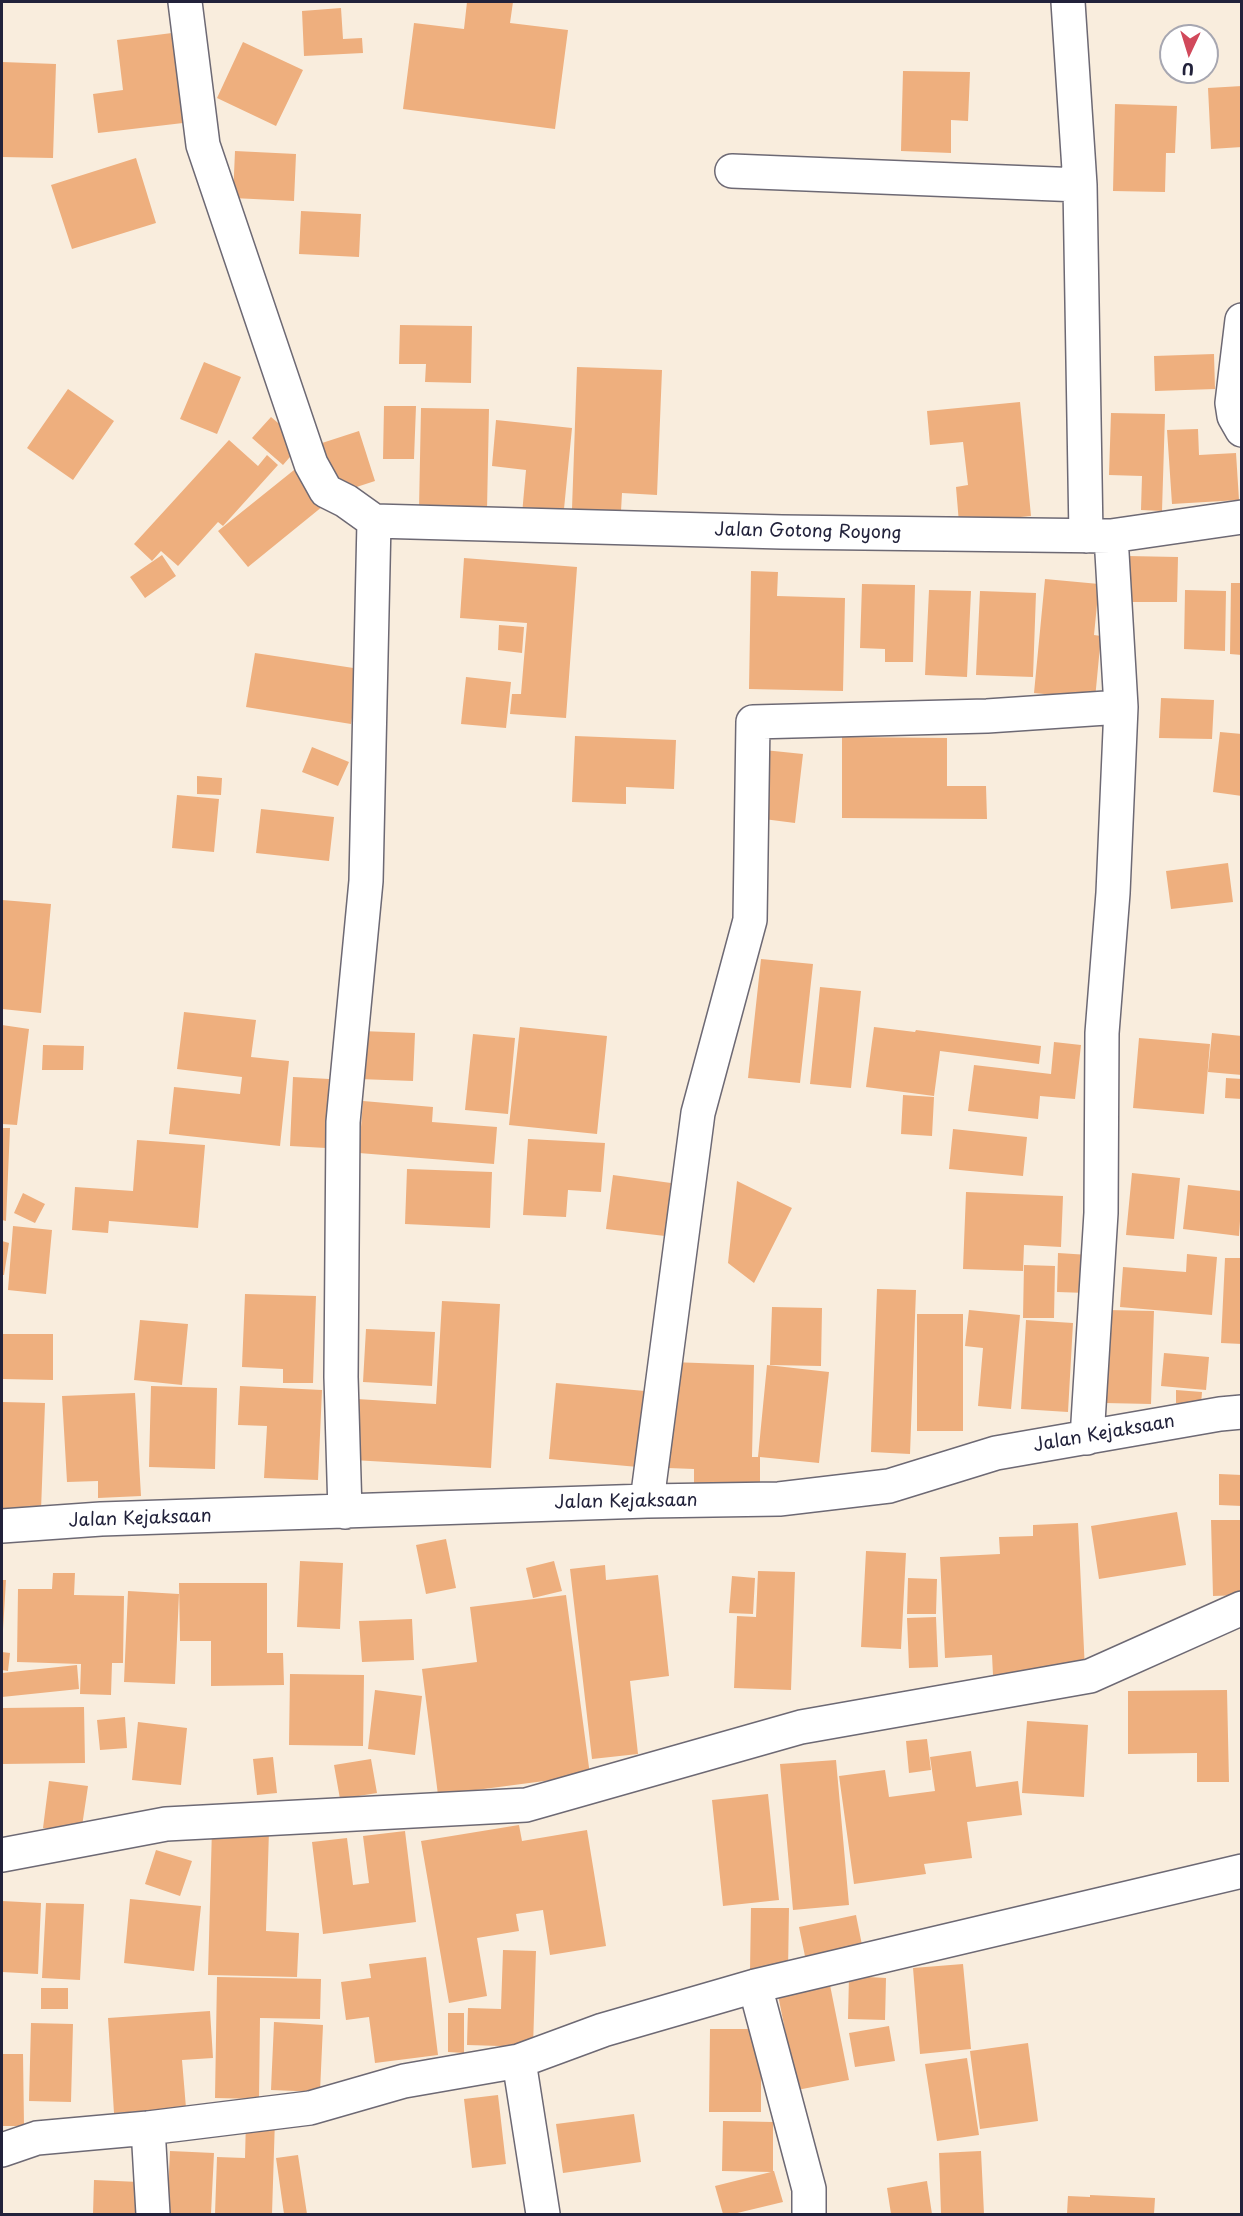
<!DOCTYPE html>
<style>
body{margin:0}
#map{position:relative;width:1243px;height:2216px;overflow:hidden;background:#f9eddd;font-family:"Playpen Sans",sans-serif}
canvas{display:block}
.frame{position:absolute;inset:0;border:3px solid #22223b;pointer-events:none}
.north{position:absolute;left:1159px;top:24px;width:60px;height:60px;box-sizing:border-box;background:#fff;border:2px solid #a7a7b1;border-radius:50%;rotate:184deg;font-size:16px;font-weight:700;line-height:24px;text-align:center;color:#22223b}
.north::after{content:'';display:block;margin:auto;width:21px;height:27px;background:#d1495b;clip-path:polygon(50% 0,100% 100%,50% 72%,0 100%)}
</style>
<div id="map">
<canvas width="1243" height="2216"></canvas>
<div class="frame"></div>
<div class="north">U</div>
</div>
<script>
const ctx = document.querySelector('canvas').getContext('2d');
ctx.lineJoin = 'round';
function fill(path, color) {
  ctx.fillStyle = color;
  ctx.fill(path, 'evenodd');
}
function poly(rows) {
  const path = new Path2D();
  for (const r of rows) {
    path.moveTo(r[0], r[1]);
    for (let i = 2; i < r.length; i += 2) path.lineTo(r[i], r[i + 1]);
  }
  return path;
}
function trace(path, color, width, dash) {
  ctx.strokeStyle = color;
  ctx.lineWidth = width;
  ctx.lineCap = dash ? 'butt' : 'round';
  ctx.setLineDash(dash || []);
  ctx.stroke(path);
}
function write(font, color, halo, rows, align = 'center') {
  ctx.font = font + ' "Playpen Sans",sans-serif';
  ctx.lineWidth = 4.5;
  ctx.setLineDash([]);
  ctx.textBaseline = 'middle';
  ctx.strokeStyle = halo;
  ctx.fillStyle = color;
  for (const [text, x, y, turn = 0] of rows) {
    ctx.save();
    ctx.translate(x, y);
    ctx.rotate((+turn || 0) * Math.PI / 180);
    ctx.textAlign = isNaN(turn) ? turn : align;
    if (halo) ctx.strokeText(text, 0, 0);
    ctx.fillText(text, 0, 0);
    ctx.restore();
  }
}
const building = poly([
 [467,2,513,2,510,23,568,30,555,129,403,109,414,23,464,29],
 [341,8,343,39,362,38,363,53,304,56,302,11],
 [172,33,183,123,98,133,93,94,123,90,117,40],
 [243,42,303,70,276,126,217,98],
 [2,62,56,64,53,158,2,157],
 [903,71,970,72,968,121,951,120,951,153,901,151],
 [1242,86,1242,147,1211,149,1208,88],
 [1115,104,1177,106,1175,153,1166,153,1165,192,1113,191],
 [235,151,296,154,294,201,233,198],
 [136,158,156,223,72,249,51,185],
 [301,211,361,214,359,257,299,254],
 [400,325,472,326,471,383,425,382,426,364,399,364],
 [1214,354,1215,389,1155,391,1154,356],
 [204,362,241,377,217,434,180,419],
 [577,367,662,370,657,495,622,493,621,511,572,509],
 [68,389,114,421,73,480,27,448],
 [1020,402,1031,516,959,523,956,487,968,485,963,442,930,445,927,411],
 [384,406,416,406,414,459,383,459],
 [421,408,489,409,487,510,419,509],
 [1111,413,1165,414,1162,511,1141,510,1142,476,1109,475],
 [271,417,302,443,283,465,252,438],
 [496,420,572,428,563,519,522,514,526,470,492,466],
 [1198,429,1199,455,1236,453,1239,500,1172,504,1167,430],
 [359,431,375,481,338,493,322,443],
 [229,440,258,466,267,455,278,465,223,526,218,522,178,566,161,551,152,561,134,544],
 [299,466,328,502,248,567,218,531],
 [162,555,176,576,145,598,130,577],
 [1127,556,1178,557,1177,602,1126,602],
 [464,558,577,567,566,718,510,714,512,694,521,694,527,623,460,618],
 [751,571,778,572,777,596,845,598,843,691,749,689],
 [1045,579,1099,584,1094,635,1101,636,1095,699,1034,693],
 [1231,583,1242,583,1242,655,1230,654],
 [862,584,915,585,913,662,885,662,885,649,860,648],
 [929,590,971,591,967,677,925,675],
 [1185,590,1226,591,1225,651,1184,649],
 [980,591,1036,593,1033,677,976,675],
 [499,625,524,627,522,653,498,650],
 [255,653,360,669,351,724,246,707],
 [466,677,511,682,506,728,461,724],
 [1161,698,1214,700,1212,739,1159,738],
 [1220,732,1242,734,1242,796,1213,792],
 [575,736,676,740,674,789,626,787,626,804,572,802],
 [842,737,947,738,947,786,986,786,987,819,842,818],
 [312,747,349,762,338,786,302,772],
 [764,750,803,754,795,823,756,818],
 [197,776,222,778,221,795,197,794],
 [177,795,219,799,214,852,172,848],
 [261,809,334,817,329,861,256,853],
 [1228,863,1233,902,1171,909,1166,871],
 [2,900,51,904,41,1013,2,1009],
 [761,959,813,964,800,1083,748,1078],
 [820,987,861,991,851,1088,810,1084],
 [184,1012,256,1020,251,1057,289,1061,280,1146,169,1134,174,1087,240,1094,242,1077,177,1069],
 [2,1025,29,1029,17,1125,2,1124],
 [520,1027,607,1036,597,1134,509,1125],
 [874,1027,915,1032,916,1030,1041,1046,1039,1064,940,1051,934,1096,866,1087],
 [361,1031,415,1033,413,1081,359,1079],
 [1212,1033,1242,1036,1242,1075,1208,1072],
 [473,1034,515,1038,508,1114,465,1110],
 [1139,1038,1210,1044,1204,1114,1133,1108],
 [1054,1042,1081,1045,1075,1099,1040,1096,1038,1119,968,1111,974,1065,1051,1074],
 [43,1045,84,1046,83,1070,42,1070],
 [293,1077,329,1079,326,1148,290,1146],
 [1226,1078,1242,1079,1242,1099,1225,1098],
 [903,1095,934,1097,932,1136,901,1134],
 [363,1101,433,1107,432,1122,497,1127,494,1164,359,1153],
 [2,1128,10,1128,6,1221,2,1220],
 [953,1129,1027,1137,1023,1176,949,1169],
 [528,1139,605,1143,601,1192,568,1190,566,1217,523,1215],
 [137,1140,205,1145,198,1228,109,1221,108,1233,72,1230,75,1187,133,1191],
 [407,1169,492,1172,490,1228,405,1224],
 [1132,1173,1180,1178,1174,1239,1126,1235],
 [613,1175,671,1183,665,1236,606,1229],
 [737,1181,792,1208,754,1283,728,1263],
 [1188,1185,1242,1191,1239,1236,1183,1229],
 [966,1192,1063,1196,1061,1247,1024,1245,1023,1271,963,1269],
 [23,1193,45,1204,35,1223,14,1213],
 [13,1226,52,1230,46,1294,8,1290],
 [2,1241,9,1243,4,1275,2,1275],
 [1058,1253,1089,1255,1087,1293,1057,1292],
 [1187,1254,1217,1257,1212,1315,1120,1307,1123,1267,1186,1272],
 [1225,1258,1242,1258,1242,1344,1221,1343],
 [1024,1265,1055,1266,1054,1318,1023,1318],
 [877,1289,916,1290,910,1454,871,1452],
 [245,1294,316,1296,313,1383,283,1383,283,1369,242,1367],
 [442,1301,500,1304,491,1468,353,1460,357,1399,436,1404],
 [772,1307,822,1308,821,1366,770,1365],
 [969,1310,1020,1315,1011,1409,978,1406,983,1348,965,1346],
 [1107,1310,1154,1311,1151,1404,1105,1403],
 [917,1314,963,1314,963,1431,917,1431],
 [140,1320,188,1324,182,1385,134,1380],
 [1026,1320,1073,1323,1068,1412,1021,1409],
 [366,1329,435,1332,432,1386,363,1382],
 [2,1334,53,1334,53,1380,2,1379],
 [1164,1353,1209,1357,1206,1390,1161,1386],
 [671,1362,754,1365,752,1457,758,1457,767,1365,829,1372,819,1463,760,1457,760,1489,694,1487,694,1469,668,1468],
 [556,1383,645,1391,638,1467,549,1459],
 [151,1386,217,1388,215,1469,149,1467],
 [240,1386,322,1390,318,1480,264,1478,267,1426,238,1425],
 [1176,1390,1202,1392,1201,1405,1176,1403],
 [135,1393,141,1496,98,1498,98,1481,67,1482,62,1396],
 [2,1402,45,1403,41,1510,2,1508],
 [1219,1474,1242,1475,1242,1506,1219,1505],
 [1177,1512,1186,1565,1099,1579,1091,1526],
 [1211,1520,1242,1520,1242,1595,1213,1596],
 [1078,1523,1085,1671,993,1675,992,1655,945,1658,940,1557,1000,1554,999,1537,1033,1536,1033,1525],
 [446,1539,456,1588,426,1594,416,1545],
 [866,1551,906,1553,901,1649,861,1647],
 [300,1561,343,1563,340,1629,297,1627],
 [554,1561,562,1591,533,1598,526,1568],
 [605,1565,606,1580,658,1575,669,1676,630,1681,638,1754,592,1759,570,1569],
 [758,1571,795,1572,791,1690,734,1688,737,1616,756,1617],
 [53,1573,75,1573,74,1595,124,1596,123,1663,112,1663,111,1695,80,1694,81,1664,17,1662,18,1589,52,1589],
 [732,1576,755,1578,753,1614,729,1613],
 [908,1578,937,1579,936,1614,907,1614],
 [2,1580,6,1580,3,1630,2,1630],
 [179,1583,267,1583,267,1653,283,1653,284,1685,211,1686,211,1641,180,1641],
 [128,1591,179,1594,175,1684,124,1682],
 [566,1595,590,1775,438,1795,422,1669,477,1662,470,1607],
 [936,1617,938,1667,909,1668,907,1618],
 [412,1619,414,1660,362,1662,359,1621],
 [2,1652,10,1653,8,1671,2,1670],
 [77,1665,79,1689,2,1697,2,1673],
 [290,1674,364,1675,363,1746,289,1745],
 [375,1690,422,1696,415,1755,368,1749],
 [1227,1690,1229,1782,1197,1782,1197,1753,1128,1754,1128,1691],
 [84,1707,85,1763,2,1764,2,1708],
 [125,1717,127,1748,100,1750,97,1720],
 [1027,1721,1088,1725,1084,1797,1022,1793],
 [138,1722,187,1728,181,1785,132,1780],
 [927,1739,931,1770,909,1773,906,1741],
 [971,1751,976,1787,1018,1781,1022,1815,967,1822,972,1858,924,1864,926,1874,854,1884,839,1776,885,1770,889,1797,935,1791,930,1757],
 [273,1757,277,1793,257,1795,253,1759],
 [371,1759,377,1793,340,1799,334,1765],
 [836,1760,849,1905,793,1910,780,1764],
 [49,1781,88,1786,81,1833,43,1828],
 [768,1794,779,1900,723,1906,712,1800],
 [519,1825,522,1841,587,1830,606,1946,550,1955,543,1910,516,1914,519,1931,477,1938,487,1996,449,2003,421,1841],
 [212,1828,269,1830,266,1931,299,1933,297,1977,208,1975],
 [405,1831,416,1922,323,1934,312,1842,347,1838,353,1885,369,1883,363,1836],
 [156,1850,192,1861,180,1896,145,1884],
 [130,1899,201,1906,194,1971,124,1963],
 [2,1901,41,1903,38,1974,2,1972],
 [46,1903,84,1904,80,1980,42,1978],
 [751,1908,789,1908,788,1971,750,1971],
 [856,1915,864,1955,807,1966,799,1927],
 [503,1950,536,1951,533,2047,467,2045,468,2008,501,2009],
 [426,1957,438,2055,375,2063,369,2017,346,2020,341,1982,371,1978,369,1964],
 [963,1964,971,2049,920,2054,913,1968],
 [849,1976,886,1978,885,2020,848,2019],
 [217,1977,321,1979,320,2019,260,2018,259,2099,215,2098],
 [829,1980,849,2080,797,2090,777,1990],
 [41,1988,68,1988,68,2009,41,2009],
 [210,2011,213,2058,182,2060,186,2108,114,2113,108,2018],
 [448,2013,464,2013,464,2053,448,2052],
 [274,2022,323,2025,320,2092,271,2090],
 [31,2023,73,2024,71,2102,29,2101],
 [889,2026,895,2061,855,2067,849,2033],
 [710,2029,761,2029,761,2112,709,2112],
 [1028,2043,1038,2121,980,2129,970,2051],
 [2,2054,23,2054,24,2126,2,2126],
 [967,2058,979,2135,937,2141,925,2064],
 [498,2095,506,2164,472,2168,464,2099],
 [634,2114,641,2162,563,2173,556,2124],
 [246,2119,275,2119,272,2214,215,2214,217,2157,245,2158],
 [723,2121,773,2122,773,2171,774,2171,783,2202,733,2214,723,2214,715,2186,771,2172,722,2171],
 [170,2151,214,2153,211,2214,167,2214],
 [981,2151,984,2214,941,2214,939,2153],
 [298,2155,307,2214,284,2214,276,2158],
 [94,2180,139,2182,138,2214,93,2214],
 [927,2181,932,2214,891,2214,887,2188],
 [1090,2195,1155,2198,1154,2214,1067,2214,1068,2196,1090,2197]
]);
const street = poly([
 [185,2,203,145,311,464,326,491,346,501,374,521,366,881,343,1122,341,1377,345,1512],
 [1068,2,1080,185,1086,536],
 [732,171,1080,185],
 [1242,320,1232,403,1234,416,1242,430],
 [374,521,782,532,1111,536,1242,517],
 [1087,1438,1101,1213,1102,1033,1113,893,1121,707,1111,536],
 [647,1501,698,1113,750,920,753,722,987,716,1121,707],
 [2,1526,101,1519,647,1501,779,1499,889,1486,996,1453,1220,1414,1242,1412],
 [2,1855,166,1824,526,1805,801,1727,1090,1676,1242,1608],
 [755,1986,809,2189,809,2214],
 [519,2061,543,2214],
 [148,2128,153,2214],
 [2,2150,37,2138,148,2128,310,2108,404,2081,519,2061,603,2030,755,1986,1242,1871]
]);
const streetNames = [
 ["Jalan Gotong Royong",808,532,1],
 ["Jalan Kejaksaan",1104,1434,-10],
 ["Jalan Kejaksaan",626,1502,-1],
 ["Jalan Kejaksaan",140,1519,-2]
];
fill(building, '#eeaf7e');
trace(street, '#6d6974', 36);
trace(street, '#fff', 33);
write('18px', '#22223b', '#fff', streetNames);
</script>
